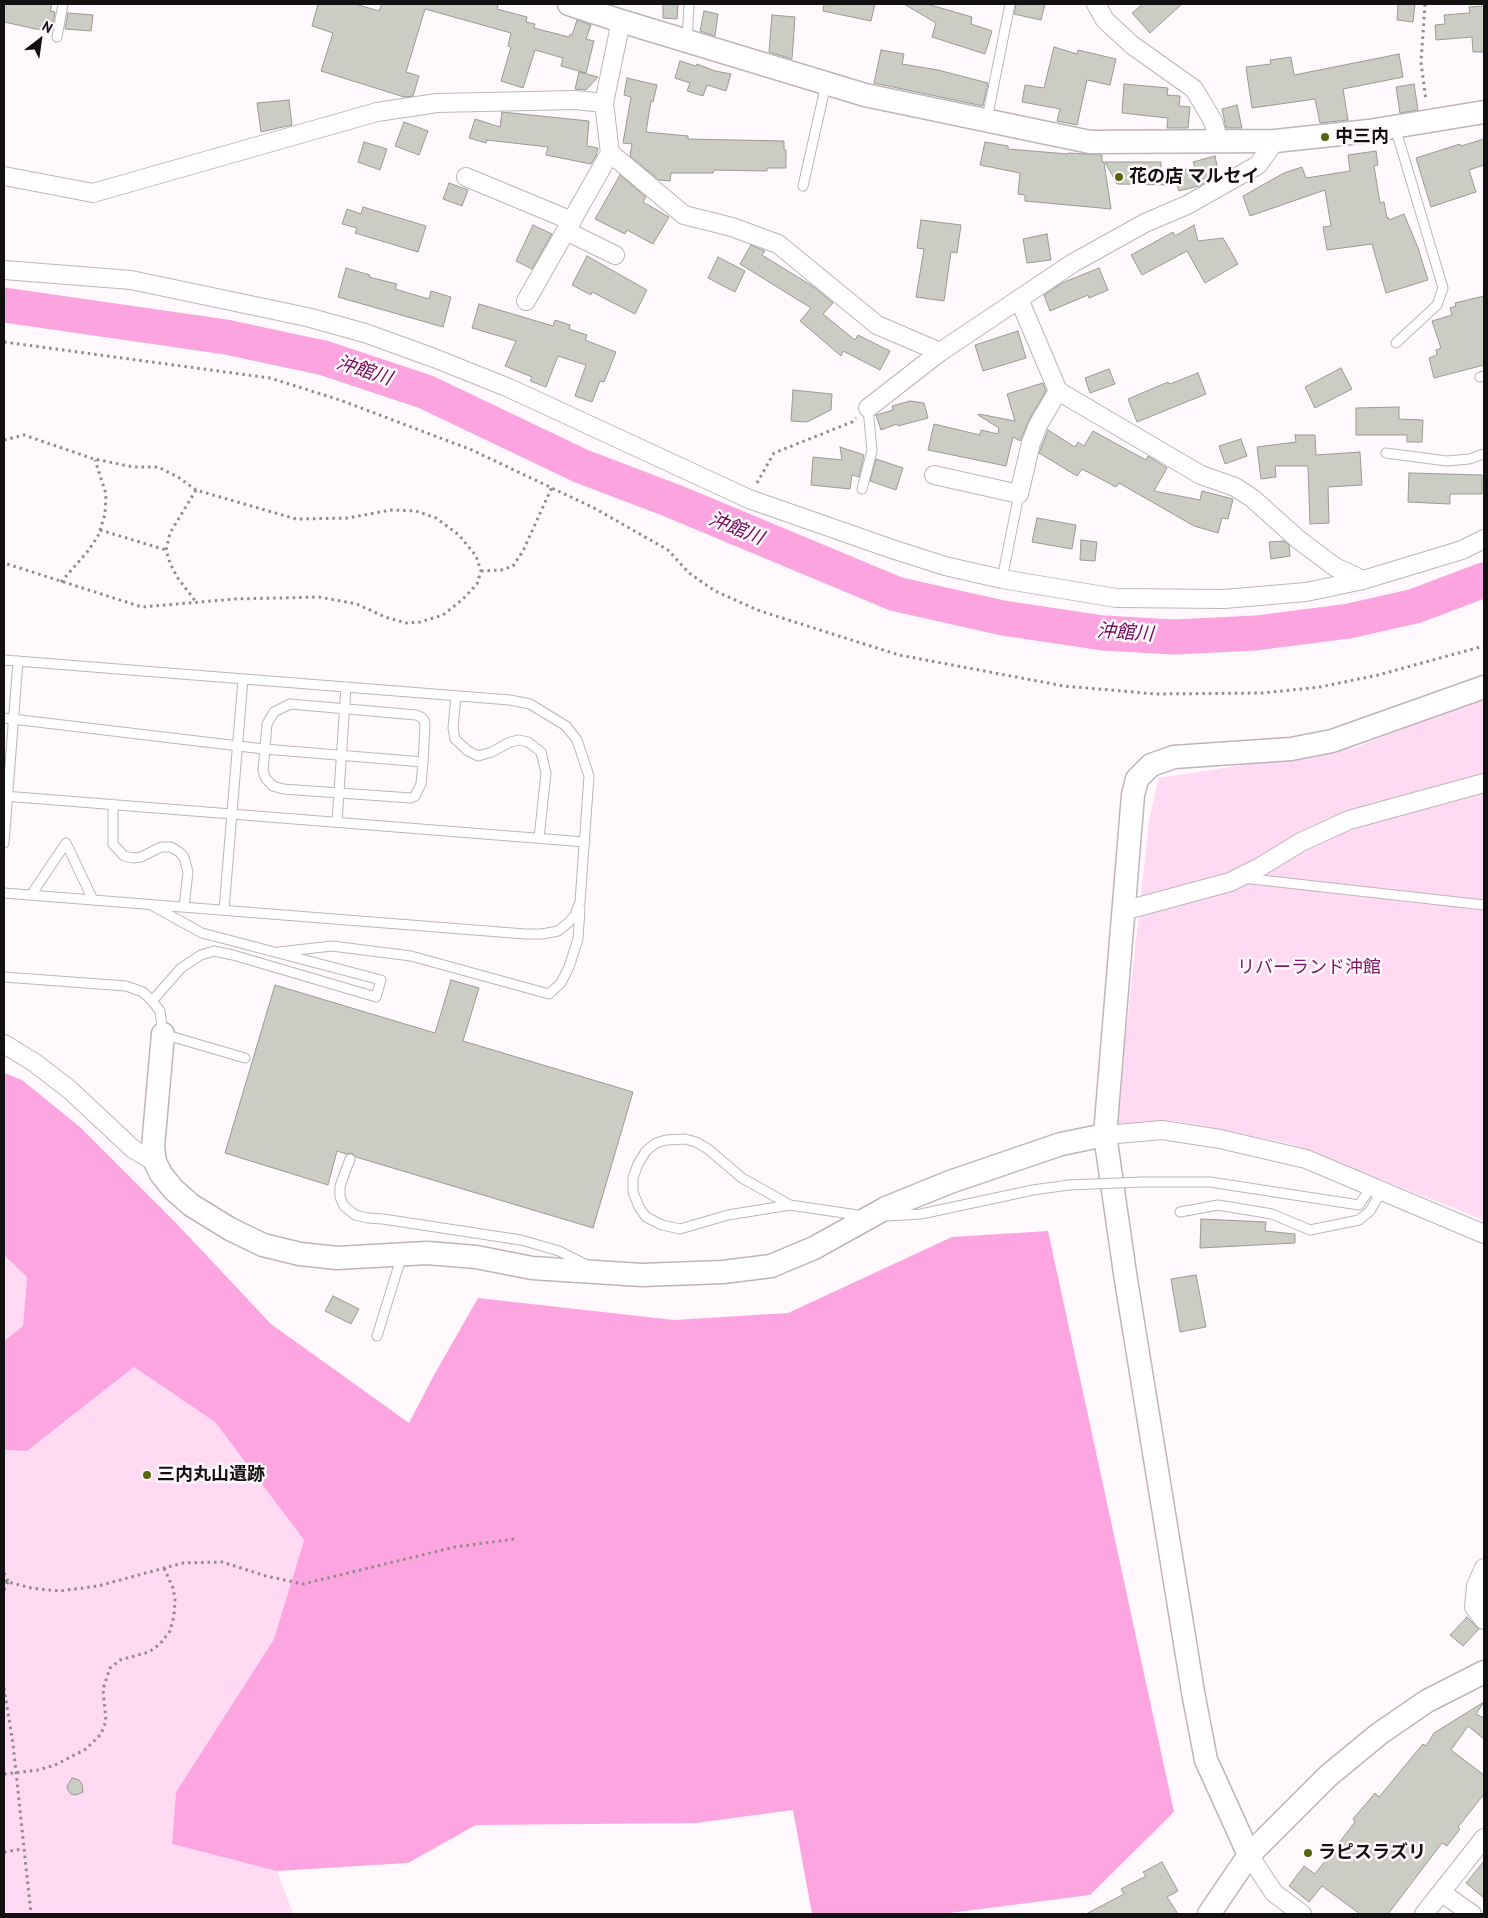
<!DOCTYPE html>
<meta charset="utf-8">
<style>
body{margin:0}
#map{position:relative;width:1488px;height:1918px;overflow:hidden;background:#fff8fc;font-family:"PT Sans",sans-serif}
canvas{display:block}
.frame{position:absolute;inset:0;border:5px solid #131012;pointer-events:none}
.north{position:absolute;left:15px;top:15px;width:50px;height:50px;-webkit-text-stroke:4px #fff8fc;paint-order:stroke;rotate:30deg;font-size:14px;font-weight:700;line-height:20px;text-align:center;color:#131012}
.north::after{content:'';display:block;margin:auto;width:18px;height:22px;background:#131012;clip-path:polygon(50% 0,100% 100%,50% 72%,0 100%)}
</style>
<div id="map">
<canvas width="1488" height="1918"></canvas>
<div class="frame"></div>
<div class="north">N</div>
</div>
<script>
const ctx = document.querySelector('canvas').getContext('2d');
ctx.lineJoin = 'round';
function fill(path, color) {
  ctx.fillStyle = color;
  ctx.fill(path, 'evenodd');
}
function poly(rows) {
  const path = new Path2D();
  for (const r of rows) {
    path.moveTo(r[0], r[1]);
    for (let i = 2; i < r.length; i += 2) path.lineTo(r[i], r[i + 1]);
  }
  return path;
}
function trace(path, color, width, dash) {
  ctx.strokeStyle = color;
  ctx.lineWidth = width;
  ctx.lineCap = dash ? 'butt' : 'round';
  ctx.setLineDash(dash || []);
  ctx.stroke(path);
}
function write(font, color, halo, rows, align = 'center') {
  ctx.font = font + ' "PT Sans","Noto Sans JP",sans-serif';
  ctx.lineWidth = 5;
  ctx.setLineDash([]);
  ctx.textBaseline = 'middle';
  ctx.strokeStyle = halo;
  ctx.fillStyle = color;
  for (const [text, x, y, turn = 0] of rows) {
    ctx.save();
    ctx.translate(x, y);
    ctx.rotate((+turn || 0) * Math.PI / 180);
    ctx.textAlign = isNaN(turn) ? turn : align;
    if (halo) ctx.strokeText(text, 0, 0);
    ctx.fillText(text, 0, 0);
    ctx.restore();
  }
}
const green = poly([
 [1484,697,1484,1220,1291,1144,1178,1121,1116,1126,1149,821,1159,778,1354,748],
 [4,1255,27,1277,23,1326,4,1341],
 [134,1367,215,1422,304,1540,274,1639,176,1792,172,1844,277,1871,293,1914,4,1914,4,1450,27,1451]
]);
const forest = poly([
 [4,1073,22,1080,80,1127,176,1223,271,1324,409,1423,434,1375,478,1298,674,1320,788,1313,952,1237,1048,1231,1174,1812,1090,1895,942,1914,812,1914,793,1810,696,1823,476,1825,408,1863,277,1871,172,1844,176,1792,274,1639,304,1540,215,1422,134,1367,27,1451,4,1450,4,1341,23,1326,27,1277,4,1255]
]);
const river = poly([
 [4,305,226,337,324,358,426,392,581,466,673,501,896,594,1003,618,1103,633,1174,637,1256,633,1349,621,1415,606,1484,580]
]);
const building = poly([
 [4,4,52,4,50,11,55,12,52,28,46,27,45,31,4,22,4,4],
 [318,4,355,4,379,11,382,4,498,4,497,9,527,17,526,22,535,24,534,28,569,37,570,34,572,35,577,20,591,25,586,39,594,41,586,73,561,66,563,58,535,50,523,88,501,81,511,47,508,46,511,33,425,9,406,72,419,76,413,96,404,97,321,71,333,33,312,26,318,4],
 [663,4,678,4,677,19,663,18,663,4],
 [824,4,875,4,871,21,823,11,824,4],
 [904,4,927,4,972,17,971,24,992,31,985,54,932,37,936,23,904,4],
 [1016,4,1045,4,1041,20,1014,14,1016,4],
 [1143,4,1182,4,1150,33,1132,13,1143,4],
 [1398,4,1415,4,1413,22,1397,20,1398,4],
 [1484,6,1484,52,1473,52,1472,37,1436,40,1435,25,1445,24,1444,15,1470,13,1469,7,1484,6],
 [704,11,718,14,715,36,700,31,704,11],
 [68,13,93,15,91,31,65,29,68,13],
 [772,15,795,17,792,59,769,52,772,15],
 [1054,47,1077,54,1078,50,1116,59,1110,85,1087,80,1077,125,1057,121,1060,109,1022,102,1025,85,1044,88,1054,47],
 [881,50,904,54,902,64,938,70,988,83,983,106,874,83,881,50],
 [1399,54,1403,77,1343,89,1348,120,1320,123,1315,99,1252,108,1246,67,1271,64,1270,60,1291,57,1294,75,1399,54],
 [680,61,696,66,697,64,715,71,731,74,726,91,707,85,703,96,687,91,690,83,675,78,680,61],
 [579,72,598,77,586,90,575,89,579,72],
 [627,78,657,85,653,102,651,101,646,132,688,136,688,139,784,141,784,150,786,150,786,168,767,168,767,171,714,170,713,173,671,173,670,181,659,180,630,156,632,144,623,143,631,97,624,95,627,78],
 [1124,84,1168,88,1167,95,1180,96,1179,106,1190,107,1188,128,1167,128,1168,118,1122,113,1124,84],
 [1414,84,1418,110,1400,113,1396,87,1414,84],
 [289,100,292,125,261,132,257,103,289,100],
 [1237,105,1242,128,1226,128,1222,109,1237,105],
 [502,112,589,121,587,146,598,148,596,156,591,164,546,155,548,147,487,140,486,143,469,138,475,119,500,127,502,112],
 [404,122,428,131,419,155,395,146,404,122],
 [1484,139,1484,165,1469,170,1476,192,1431,207,1416,158,1460,144,1461,146,1484,139],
 [364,142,387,149,380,170,358,162,364,142],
 [985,142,1008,146,1008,149,1068,154,1068,153,1102,155,1102,162,1104,162,1111,209,1025,201,1025,195,1018,194,1020,173,980,165,985,142],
 [1376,151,1378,165,1374,166,1380,203,1384,202,1387,218,1388,217,1389,220,1404,214,1418,248,1428,280,1386,293,1372,244,1327,250,1323,227,1331,226,1325,190,1250,216,1243,196,1284,173,1302,167,1306,178,1350,171,1348,155,1376,151],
 [1215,156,1219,175,1199,186,1179,191,1177,185,1117,184,1105,162,1161,162,1161,175,1195,167,1193,162,1215,156],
 [620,175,646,197,643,202,669,217,653,244,627,230,625,234,595,219,620,175],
 [449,183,468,190,462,206,443,199,449,183],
 [363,207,426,226,418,252,355,233,357,228,342,224,347,209,361,214,363,207],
 [921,220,961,225,957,253,951,252,944,301,916,297,924,249,917,248,921,220],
 [533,225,552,234,532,269,516,261,533,225],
 [1194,225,1198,241,1223,238,1238,264,1205,283,1187,251,1142,275,1131,255,1173,232,1175,236,1194,225],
 [1047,234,1051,260,1027,263,1023,239,1047,234],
 [751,245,765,251,762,255,814,287,833,303,823,314,855,340,858,335,890,351,880,370,843,351,841,356,800,321,811,308,740,264,751,245],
 [587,256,647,290,635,314,592,292,591,295,572,285,587,256],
 [718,257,745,271,735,292,708,278,718,257],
 [346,268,370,275,369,277,397,284,395,289,429,299,431,291,451,297,443,327,338,297,346,268],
 [1099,268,1108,290,1089,298,1088,295,1050,311,1044,295,1062,283,1099,268],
 [1484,296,1484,365,1434,378,1429,358,1437,355,1436,350,1441,348,1432,321,1452,315,1450,308,1456,306,1455,303,1484,296],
 [479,304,553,326,555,320,570,325,569,329,587,335,585,340,616,352,604,382,600,381,592,402,575,396,586,365,558,356,546,387,530,381,532,377,505,366,516,341,472,328,479,304],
 [1018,331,1026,358,983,371,975,345,1018,331],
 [1341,368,1352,389,1315,408,1305,387,1341,368],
 [1109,369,1115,384,1090,393,1085,378,1109,369],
 [1198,373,1206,394,1137,422,1128,399,1168,382,1170,384,1198,373],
 [1043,383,1046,391,1029,420,1020,441,1013,437,1006,466,928,450,934,424,980,435,981,430,998,434,999,428,978,415,979,414,1015,421,1007,394,1043,383],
 [793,390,832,394,831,410,807,422,791,421,793,390],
 [910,401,924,403,928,418,898,426,897,424,881,430,876,415,893,410,892,406,910,401],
 [1399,407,1399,419,1423,420,1422,442,1407,442,1407,435,1356,435,1356,408,1399,407],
 [1048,430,1075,447,1078,442,1084,446,1093,431,1146,460,1148,456,1167,468,1154,491,1200,500,1202,491,1233,499,1228,519,1222,518,1218,533,1194,526,1119,483,1116,487,1082,469,1077,476,1039,453,1048,430],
 [1295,435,1315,435,1316,455,1360,452,1362,485,1328,487,1329,523,1310,524,1308,466,1275,466,1276,477,1261,479,1257,447,1296,442,1295,435],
 [1241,439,1247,456,1225,464,1219,446,1241,439],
 [840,447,864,455,859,477,852,475,850,489,811,485,813,457,842,460,840,447],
 [876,459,903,468,896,490,870,481,876,459],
 [1409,473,1482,475,1482,494,1450,494,1450,504,1408,502,1409,473],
 [1037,518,1076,525,1072,549,1032,542,1037,518],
 [1081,540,1097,542,1095,561,1080,560,1081,540],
 [1284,541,1289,545,1290,556,1271,559,1269,542,1284,541],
 [451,980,479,988,463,1041,633,1092,593,1228,356,1157,352,1153,346,1154,337,1151,328,1185,225,1153,275,985,435,1033,451,980],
 [1201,1219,1266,1222,1265,1231,1295,1234,1295,1243,1200,1248,1201,1219],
 [1196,1275,1206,1327,1180,1332,1171,1279,1196,1275],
 [333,1296,359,1309,351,1324,325,1311,333,1296],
 [1467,1617,1479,1629,1463,1646,1450,1635,1467,1617],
 [1484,1702,1476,1714,1484,1718,1484,1739,1468,1726,1451,1750,1484,1775,1484,1794,1458,1827,1460,1829,1447,1846,1442,1843,1388,1914,1360,1914,1322,1886,1309,1902,1289,1886,1304,1866,1315,1874,1355,1822,1353,1819,1375,1793,1379,1797,1423,1744,1426,1746,1434,1733,1484,1702],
 [72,1778,79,1780,82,1784,83,1792,76,1795,71,1794,68,1790,67,1786,72,1778],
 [1484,1861,1484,1898,1466,1883,1484,1861],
 [1162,1862,1178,1891,1167,1897,1178,1914,1086,1914,1124,1894,1121,1889,1146,1876,1143,1872,1162,1862]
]);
const path = poly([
 [1425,4,1421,62,1426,101],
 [4,342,270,378,340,400,472,450,594,508,668,550,689,573,715,591,760,611,899,655,1064,686,1156,694,1263,693,1320,687,1378,675,1484,646],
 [4,440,24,435,94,459,134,467,158,467,178,477,196,490,296,519,348,518,391,510,416,511,436,518,459,535,476,556,481,571,477,584,463,599,443,615,420,622,406,623,385,617,357,604,319,597,235,599,142,607,4,563],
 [757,483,774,453,852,422,856,418],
 [196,490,170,533,166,550,170,563,177,577,196,602],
 [100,530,166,550],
 [481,571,501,570,513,566,523,551,552,487],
 [61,582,88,551,98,536,100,530,105,514,106,494,95,460],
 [4,1573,8,1581],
 [4,1581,31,1588,59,1591,98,1586,183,1563,222,1562,266,1576,303,1584,455,1547,514,1539],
 [4,1590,8,1582],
 [4,1688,13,1744,31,1914],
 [4,1774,38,1770,55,1765,86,1749,101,1734,106,1721,103,1689,110,1668,120,1660,149,1652,160,1644,170,1631,174,1616,175,1599,173,1588,164,1568],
 [4,1852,23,1849]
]);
const service = poly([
 [57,37,63,4],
 [687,42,689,4],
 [987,119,1010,4],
 [1395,127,1443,288,1437,305,1396,343],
 [803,186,826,84],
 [1480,377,1484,376],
 [1386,453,1447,461,1469,459,1484,454],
 [862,489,872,451,868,408],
 [1002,579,1019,494],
 [4,660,510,700,530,704,566,726,577,740,589,776,580,902,575,915,568,923,558,931,542,934,525,934,4,893],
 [456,696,453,728,455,739,468,751,478,756,492,752,510,742,519,740,528,742,541,752,546,773,539,838],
 [290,704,416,715,421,717,424,720,425,725,423,762,421,784,415,796,411,798,283,789,273,786,266,779,263,771,267,724,274,712,290,704],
 [4,718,264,749,423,762],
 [4,796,585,842],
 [113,804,113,844,124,856,133,858,141,857,161,847,171,847,179,852,184,857,188,872,184,907],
 [337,822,346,687],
 [4,843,18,661],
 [1243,878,1484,905],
 [31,895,66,843,93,900],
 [224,910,243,679],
 [279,952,332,946,411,956,549,994,561,983,569,967,578,939,580,909],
 [4,977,126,986,143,992,152,1001,160,1011,163,1034,245,1058],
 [152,1001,181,968,201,955,214,951,233,955,376,997,381,980,202,933,153,906],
 [350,1159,340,1186,340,1197,344,1206,355,1215,368,1218,383,1219,521,1240,559,1251,587,1265],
 [1142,1182,1210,1182,1359,1205,1371,1187],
 [790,1205,742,1178,708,1149,696,1142,685,1139,666,1140,656,1143,646,1151,638,1164,633,1178,633,1192,639,1207,646,1217,662,1225,680,1229,728,1215,790,1205,864,1216],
 [1180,1212,1218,1205,1272,1214,1310,1230,1359,1220,1370,1211,1381,1192],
 [887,1216,921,1214,1033,1190,1069,1185],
 [377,1336,402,1255]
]);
const minor = poly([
 [1096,4,1105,20,1132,45,1194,89,1213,121,1219,142],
 [610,153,684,215,732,227,778,244,877,325,940,352],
 [4,176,93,193,377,112,437,103,575,100,604,103,621,21],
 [466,177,572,221],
 [566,231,615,255],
 [4,270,131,280,307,317,365,333,434,358,509,388,749,499,892,549,945,566,1002,579,1116,598,1224,599,1306,592,1363,580,1462,550,1484,539],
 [526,301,610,153,604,103],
 [1058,391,1201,475,1235,487,1252,498,1299,540,1335,567,1363,580],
 [868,408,940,352,1073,263,1145,223,1187,205,1258,165,1275,141],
 [934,475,1019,494,1031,443,1038,425,1058,391,1019,299],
 [1123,911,1230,882,1260,867,1301,842,1349,820,1484,783],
 [4,1044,35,1063,70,1090,133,1149,155,1162],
 [1105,1135,1162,1130,1220,1139,1306,1159,1484,1234],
 [1484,1568,1476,1586,1474,1607,1484,1620],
 [1249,1855,1274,1893,1302,1914],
 [1442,1893,1472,1914],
 [1424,1914,1484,1838]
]);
const tertiary = poly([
 [569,4,621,21,865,95,1090,142,1275,141,1369,131,1484,112],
 [163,1034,153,1147,155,1162,161,1174,173,1189,191,1205,230,1229,263,1245,300,1254,337,1258,427,1253,476,1257,532,1268,642,1275,723,1272,771,1266,814,1248,886,1208,950,1182,1061,1144,1105,1135],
 [1249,1855,1206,1760,1193,1692,1126,1280,1105,1135,1133,795,1137,779,1151,765,1174,757,1291,749,1332,741,1484,687],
 [1209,1914,1249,1855,1328,1776,1379,1734,1427,1701,1484,1672]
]);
const serviceBridge = poly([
 [1069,1185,1142,1182]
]);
const markers = [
 [1325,137,5,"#57650c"],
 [1119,177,5,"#57650c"],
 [147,1475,5,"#57650c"],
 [1308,1853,5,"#57650c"]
];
const poiNames = [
 ["中三内",1335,137],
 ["花の店 マルセイ",1129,177],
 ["三内丸山遺跡",157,1475],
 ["ラピスラズリ",1318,1853]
];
const parkNames = [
 ["リバーランド沖館",1309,968]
];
const waterNames = [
 ["沖館川",364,371,18],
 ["沖館川",736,529,22],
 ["沖館川",1125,633,4]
];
fill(green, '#ffdaf2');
fill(forest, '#fda5e1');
trace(river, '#fba4e0', 35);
fill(building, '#cbcdc5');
trace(building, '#999b93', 1);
trace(service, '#bdb5ba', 11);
trace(minor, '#bdb5ba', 20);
trace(tertiary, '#bdb5ba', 25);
trace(path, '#918b8e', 3, [2.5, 4]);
trace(service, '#fff', 9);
trace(minor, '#fff', 18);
trace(tertiary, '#fff', 22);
trace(serviceBridge, '#bdb5ba', 11, []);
trace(serviceBridge, '#fff', 9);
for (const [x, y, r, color] of markers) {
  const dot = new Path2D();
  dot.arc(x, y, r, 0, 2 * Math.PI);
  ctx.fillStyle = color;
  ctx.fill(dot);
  trace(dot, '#fff8fc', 2);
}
write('bold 18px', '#131012', '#fff8fc', poiNames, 'left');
write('18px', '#7c1865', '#fff8fc', parkNames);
write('italic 19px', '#720a5c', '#fff8fc', waterNames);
</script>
